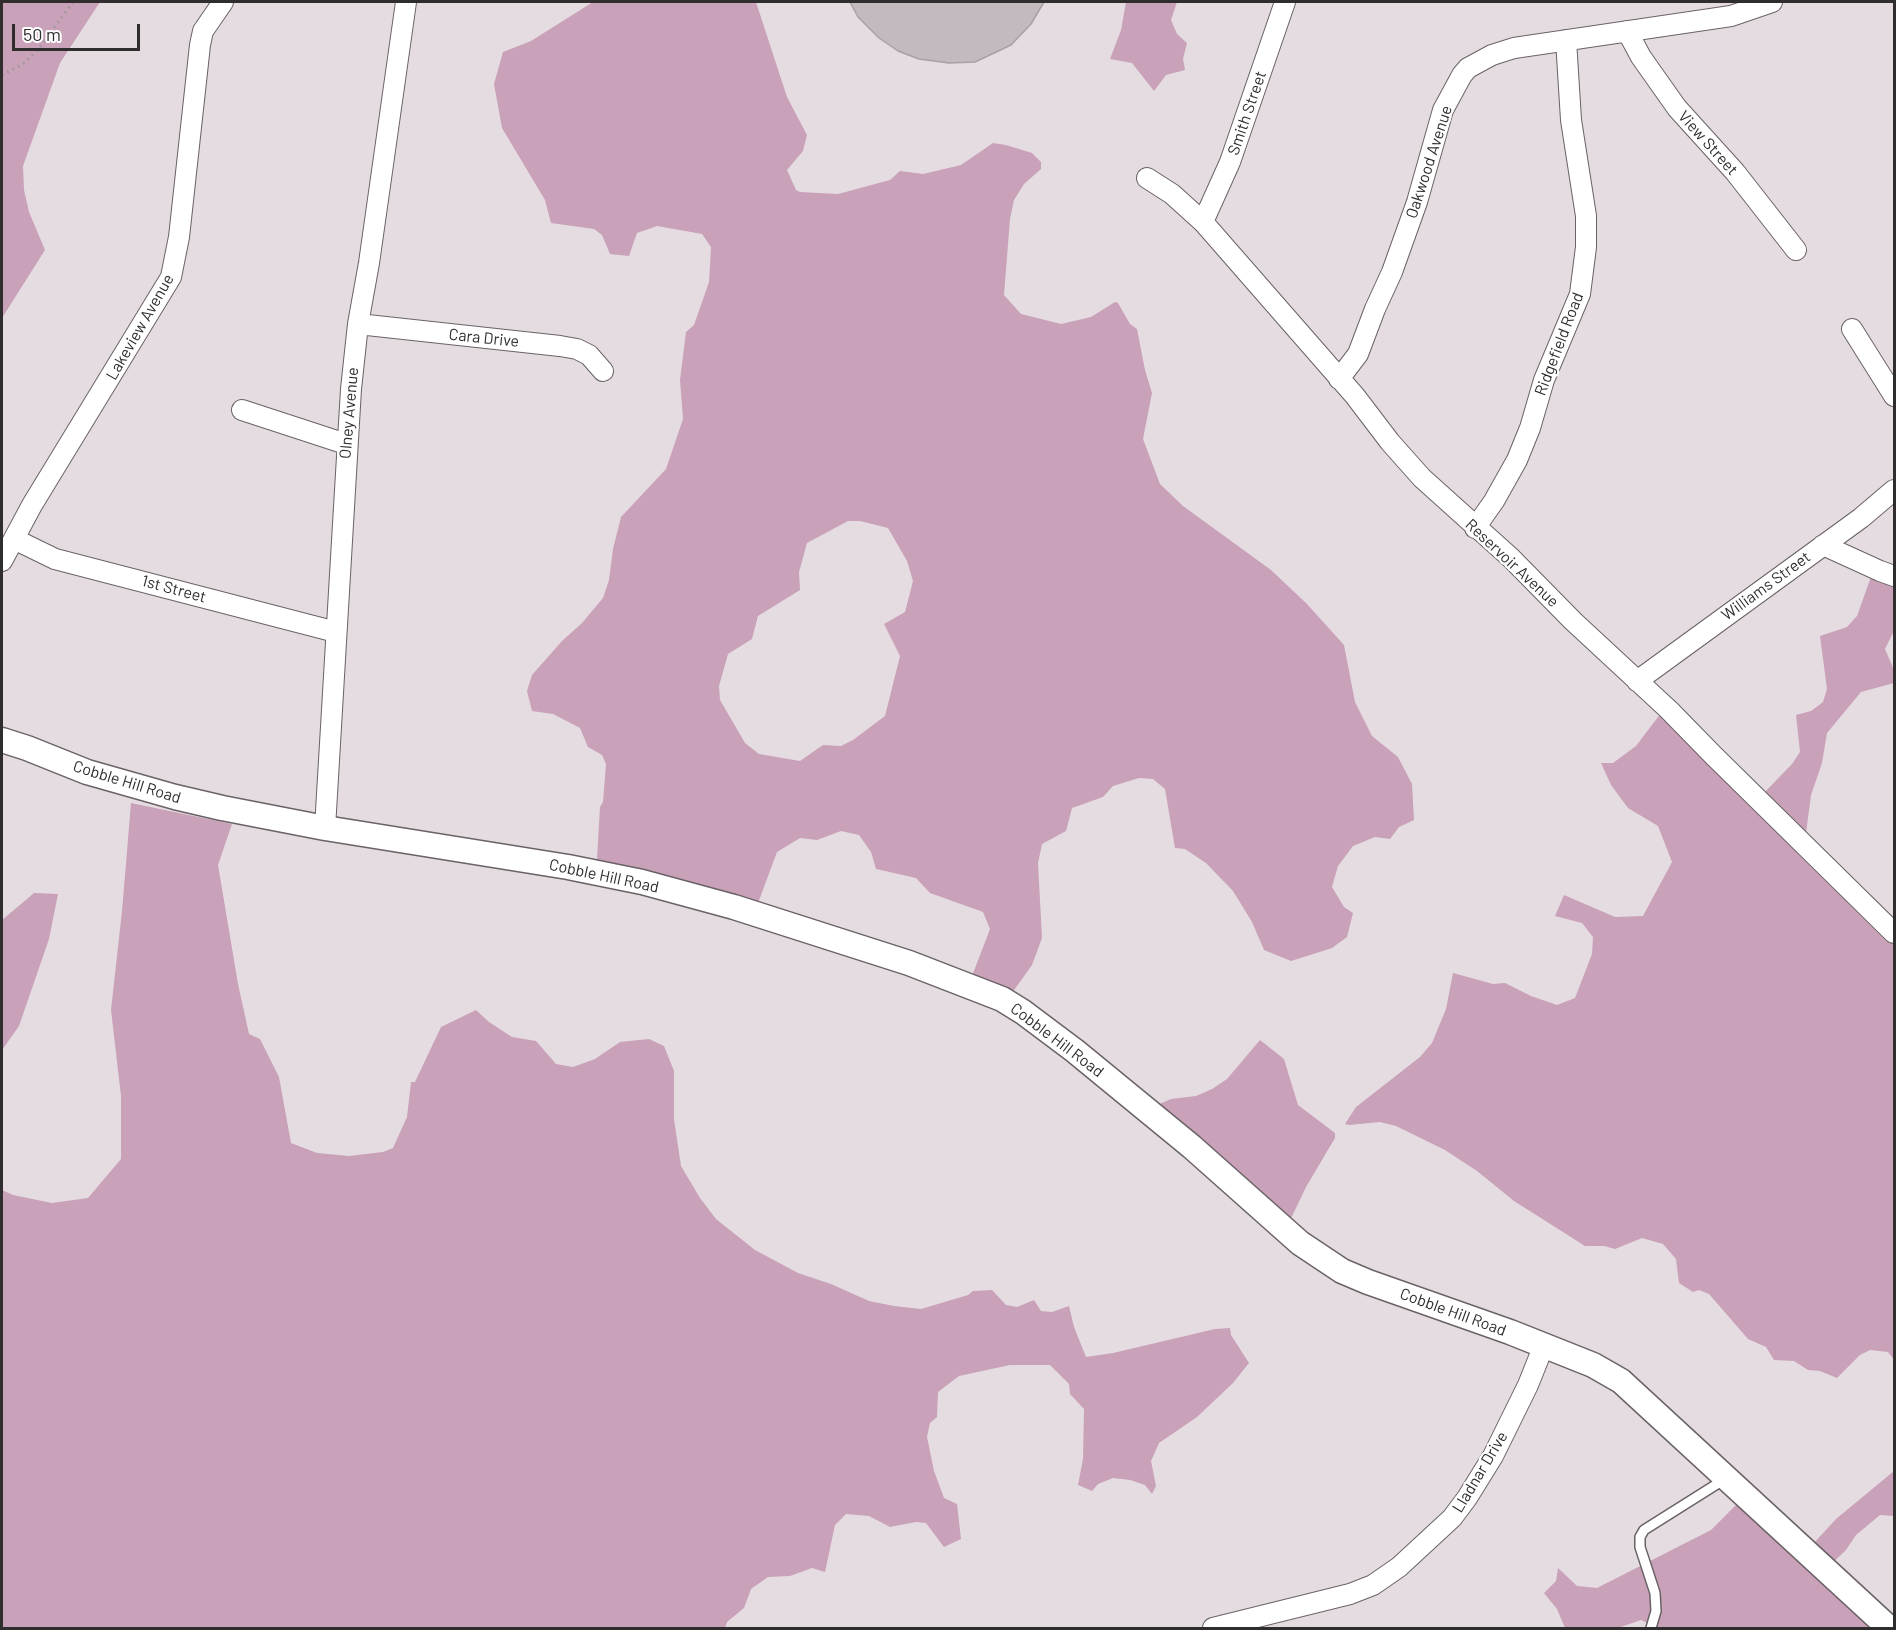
<!DOCTYPE html>
<style>
body{margin:0}
#map{position:relative;width:1896px;height:1630px;overflow:hidden;background:#e5dce1;font-family:Barlow,sans-serif}
canvas{display:block}
.frame{position:absolute;inset:0;border:3px solid #302d2e;pointer-events:none}
.scale{position:absolute;left:12px;top:24px;width:128px;height:27px;box-sizing:border-box;border:3px solid #302d2e;border-top:0;padding-left:8px;font-size:18px;line-height:21px;white-space:nowrap;color:#302d2e;-webkit-text-stroke:4px #fff;paint-order:stroke}
</style>
<div id="map">
<canvas width="1896" height="1630"></canvas>
<div class="frame"></div>
<div class="scale">50 m</div>
</div>
<script>
const ctx = document.querySelector('canvas').getContext('2d');
ctx.lineJoin = 'round';
function fill(path, color) {
  ctx.fillStyle = color;
  ctx.fill(path, 'evenodd');
}
function poly(rows) {
  const path = new Path2D();
  for (const r of rows) {
    path.moveTo(r[0], r[1]);
    for (let i = 2; i < r.length; i += 2) path.lineTo(r[i], r[i + 1]);
  }
  return path;
}
function trace(path, color, width, dash) {
  ctx.strokeStyle = color;
  ctx.lineWidth = width;
  ctx.lineCap = dash ? 'butt' : 'round';
  ctx.setLineDash(dash || []);
  ctx.stroke(path);
}
function write(font, color, halo, rows, align = 'center') {
  ctx.font = font + ' Barlow,sans-serif';
  ctx.lineWidth = 4.5;
  ctx.setLineDash([]);
  ctx.textBaseline = 'middle';
  ctx.strokeStyle = halo;
  ctx.fillStyle = color;
  for (const [text, x, y, turn = 0] of rows) {
    ctx.save();
    ctx.translate(x, y);
    ctx.rotate((+turn || 0) * Math.PI / 180);
    ctx.textAlign = isNaN(turn) ? turn : align;
    if (halo) ctx.strokeText(text, 0, 0);
    ctx.fillText(text, 0, 0);
    ctx.restore();
  }
}
const green = poly([
 [2,2,100,2,60,63,23,166,24,190,29,212,45,250,2,318],
 [593,2,756,2,787,97,807,135,803,151,787,170,796,190,800,192,838,194,890,180,900,171,923,174,961,165,993,143,1006,145,1032,153,1041,162,1041,169,1024,184,1014,200,1010,219,1004,295,1021,314,1061,324,1091,317,1115,302,1118,303,1130,324,1137,329,1145,370,1152,393,1143,439,1160,484,1183,506,1271,570,1307,604,1344,645,1355,702,1372,736,1398,757,1412,784,1414,820,1399,827,1390,839,1375,837,1353,846,1338,866,1332,887,1344,907,1353,913,1347,937,1332,948,1291,961,1264,950,1252,922,1233,891,1206,863,1185,849,1175,848,1165,789,1153,779,1139,778,1113,786,1103,797,1072,808,1066,831,1042,844,1038,863,1042,938,1032,965,1002,1007,967,989,990,929,983,912,930,893,916,878,876,869,871,852,859,835,841,831,817,840,800,838,777,852,754,914,596,876,600,807,603,802,606,764,602,755,588,747,580,728,553,714,532,711,527,691,532,675,562,641,582,623,603,598,609,580,613,549,621,517,666,469,683,419,680,380,686,332,694,325,709,282,711,247,702,234,657,226,637,233,629,256,610,254,602,235,594,229,551,223,545,200,502,128,494,84,503,52,531,41],
 [848,521,860,521,888,528,907,561,913,581,905,612,884,624,900,656,885,716,853,740,841,746,823,745,800,761,759,754,745,743,720,700,719,686,728,654,752,639,758,616,800,590,799,572,807,543],
 [1126,2,1177,2,1171,20,1177,34,1187,43,1183,59,1185,70,1166,75,1154,91,1132,63,1110,59,1121,30],
 [1873,571,1894,574,1894,631,1885,649,1894,670,1894,683,1861,692,1827,733,1822,763,1811,795,1805,841,1894,930,1894,1360,1888,1352,1870,1350,1860,1355,1837,1378,1820,1371,1808,1370,1794,1361,1774,1360,1766,1347,1748,1339,1709,1294,1699,1290,1693,1292,1679,1283,1676,1259,1663,1244,1642,1238,1615,1249,1604,1246,1585,1246,1514,1201,1477,1171,1445,1150,1396,1126,1380,1122,1349,1125,1345,1124,1356,1107,1420,1057,1432,1043,1446,1009,1453,973,1493,984,1505,983,1531,996,1557,1005,1575,998,1592,954,1593,937,1582,923,1555,916,1564,895,1615,917,1643,916,1672,862,1658,826,1628,808,1611,785,1601,763,1613,763,1636,746,1664,709,1761,796,1792,764,1800,752,1796,715,1811,711,1823,702,1827,689,1820,636,1847,627,1857,616],
 [131,803,232,824,218,865,238,984,249,1034,260,1039,279,1077,291,1143,317,1153,349,1156,383,1152,393,1148,407,1117,411,1082,415,1082,441,1027,476,1010,489,1022,512,1037,536,1041,556,1064,573,1067,595,1059,620,1042,649,1039,664,1046,674,1071,674,1119,681,1166,700,1198,716,1219,755,1250,798,1273,831,1284,869,1301,894,1306,921,1309,968,1295,973,1291,992,1290,1006,1305,1017,1307,1034,1300,1041,1311,1052,1312,1069,1306,1074,1327,1086,1357,1113,1353,1215,1329,1230,1328,1231,1335,1249,1363,1233,1383,1197,1417,1159,1443,1151,1461,1156,1486,1152,1494,1145,1485,1130,1480,1113,1478,1098,1484,1092,1491,1078,1485,1083,1459,1084,1409,1070,1394,1069,1384,1050,1365,1010,1365,959,1376,938,1392,937,1417,930,1423,927,1437,934,1471,944,1498,957,1504,961,1539,944,1547,926,1523,916,1522,890,1527,869,1516,846,1514,835,1525,825,1572,812,1568,790,1576,768,1577,751,1589,744,1608,727,1622,725,1628,2,1628,2,1190,13,1195,52,1203,88,1198,121,1159,121,1096,111,1010,122,911],
 [34,893,58,894,49,939,19,1026,2,1050,2,920],
 [1260,1040,1284,1059,1298,1105,1335,1133,1335,1138,1306,1187,1285,1231,1155,1106,1171,1099,1196,1096,1212,1089,1227,1079],
 [1894,1471,1894,1516,1880,1515,1856,1535,1846,1550,1822,1573,1870,1624,1866,1628,1657,1628,1641,1620,1618,1628,1565,1628,1557,1609,1544,1593,1556,1581,1558,1568,1577,1586,1597,1588,1711,1530,1740,1501,1803,1555,1836,1519]
]);
const building = poly([
 [850,2,1044,2,1031,24,1011,45,975,62,949,63,919,59,898,51,879,38,858,17,850,2]
]);
const path = poly([
 [2,75,23,64,38,50,73,2]
]);
const service = poly([
 [1651,1628,1656,1611,1655,1593,1640,1547,1640,1537,1644,1530,1725,1479]
]);
const minor = poly([
 [1627,31,1641,57,1677,108,1735,172,1796,250],
 [1147,178,1172,194,1203,222,1355,396,1390,442,1422,478,1511,558,1573,621,1669,710,1713,755,1894,933],
 [1203,222,1230,162,1285,2],
 [358,324,560,346,577,349,589,355,603,371],
 [1852,329,1894,396],
 [1339,379,1358,354,1375,309,1392,272,1417,202,1443,110,1462,75,1468,68,1492,55,1514,48,1731,16,1772,2],
 [242,410,346,444],
 [1475,528,1494,501,1517,460,1530,428,1544,380,1580,294,1586,247,1586,216,1571,120,1566,40],
 [14,539,55,559,336,632],
 [1823,545,1880,571,1894,576],
 [2,561,32,505,171,277,179,237,200,45,203,31,223,2],
 [1637,681,1861,518,1894,490],
 [325,828,351,389,358,324,369,263,406,2],
 [1213,1628,1350,1594,1373,1585,1399,1567,1452,1518,1467,1498,1493,1456,1528,1385,1544,1345]
]);
const tertiary = poly([
 [2,740,27,748,87,772,175,797,222,808,325,828,568,867,642,882,734,907,909,963,1002,999,1023,1012,1075,1051,1192,1147,1300,1243,1342,1271,1368,1282,1510,1332,1593,1365,1621,1381,1889,1628]
]);
const streetNames = [
 ["Smith Street",1247,113,-71],
 ["View Street",1708,143,48],
 ["Oakwood Avenue",1429,162,-72],
 ["Lakeview Avenue",140,327,-60],
 ["Cara Drive",484,338,6],
 ["Ridgefield Road",1559,344,-69],
 ["Olney Avenue",349,413,-85],
 ["Reservoir Avenue",1512,563,43],
 ["Williams Street",1766,586,-36],
 ["1st Street",174,589,15],
 ["Cobble Hill Road",127,782,17],
 ["Cobble Hill Road",604,876,12],
 ["Cobble Hill Road",1057,1040,37],
 ["Cobble Hill Road",1453,1312,20],
 ["Lladnar Drive",1480,1472,-59]
];
fill(green, '#c9a1b8');
fill(building, '#c3babf');
trace(building, '#a9a0a5', 1.5);
trace(service, '#6a6266', 12);
trace(minor, '#6a6266', 22);
trace(tertiary, '#6a6266', 27);
trace(path, '#9e979a', 3, [1.5, 4.5]);
trace(service, '#fff', 9);
trace(minor, '#fff', 20);
trace(tertiary, '#fff', 24);
write('16px', '#302d2e', '#fff', streetNames);
</script>
